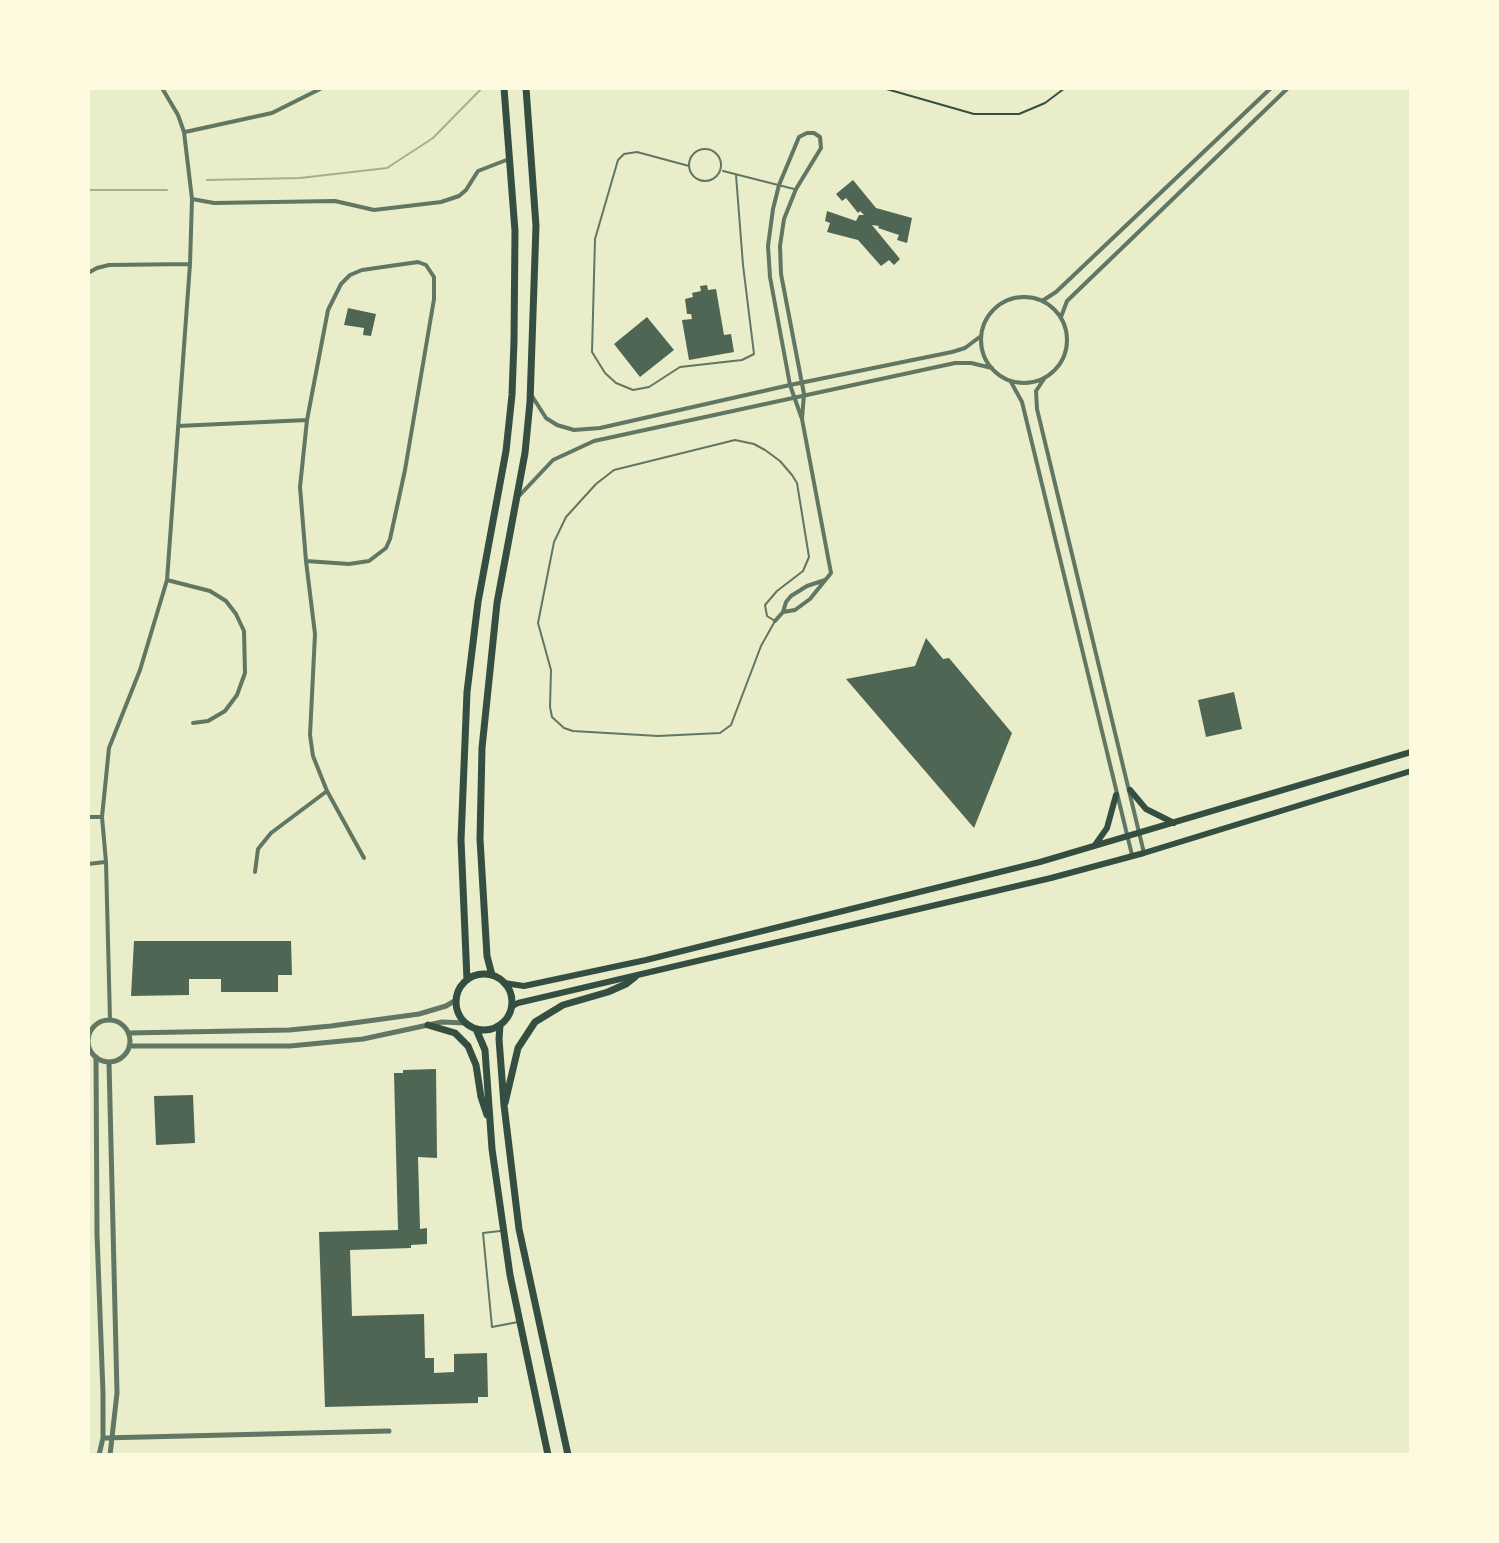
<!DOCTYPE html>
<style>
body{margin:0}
#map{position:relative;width:1499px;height:1543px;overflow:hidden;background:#e9edc9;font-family:Quicksand,sans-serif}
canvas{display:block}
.frame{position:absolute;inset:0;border:90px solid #fefae0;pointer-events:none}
</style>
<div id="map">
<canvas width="1499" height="1543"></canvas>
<div class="frame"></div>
</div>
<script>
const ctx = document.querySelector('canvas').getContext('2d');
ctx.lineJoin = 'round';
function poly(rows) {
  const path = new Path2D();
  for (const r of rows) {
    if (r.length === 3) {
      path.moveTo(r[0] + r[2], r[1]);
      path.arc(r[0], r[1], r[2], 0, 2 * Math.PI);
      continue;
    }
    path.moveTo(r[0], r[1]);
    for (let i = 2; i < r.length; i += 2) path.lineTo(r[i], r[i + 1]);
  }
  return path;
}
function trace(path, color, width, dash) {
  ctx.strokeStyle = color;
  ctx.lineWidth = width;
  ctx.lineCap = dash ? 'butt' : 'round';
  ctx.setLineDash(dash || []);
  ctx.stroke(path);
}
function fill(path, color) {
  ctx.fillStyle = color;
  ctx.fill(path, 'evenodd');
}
const stream = poly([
 [207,180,300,178,387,168,433,138,482,88],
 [88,190,167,190]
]);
const building = poly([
 [853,180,876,208,912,218,907,243,897,240,899,235,878,228,879,226,872,225,900,259,894,265,889,260,881,266,858,240,827,232,830,223,825,221,827,211,856,221,859,215,864,215,860,211,858,213,846,198,842,201,836,194],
 [707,285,708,290,716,289,724,335,731,334,734,352,689,360,682,320,692,319,691,314,687,314,685,299,693,297,692,293,701,291,700,286],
 [348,308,376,314,371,336,363,335,364,328,344,325],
 [647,317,674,350,640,377,614,344],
 [926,638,943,659,949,658,1012,733,974,828,846,679,915,666],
 [1234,692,1242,729,1206,737,1198,700],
 [134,941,291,941,292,975,278,975,278,992,221,992,221,979,189,979,189,995,131,996],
 [436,1069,437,1158,418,1157,420,1229,427,1228,427,1244,411,1245,411,1248,350,1250,352,1316,424,1314,425,1358,434,1358,434,1373,454,1372,454,1354,487,1353,488,1397,478,1397,478,1403,325,1407,319,1232,398,1230,394,1073,403,1073,403,1070],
 [193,1095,195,1143,156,1145,154,1096]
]);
const path = poly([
 [883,88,974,114,1019,114,1045,103,1065,88]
]);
const service = poly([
 [705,165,16],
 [689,166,637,152,624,154,618,160,595,239,592,352,605,373,616,383,633,390,649,387,680,367,742,360,754,354,743,265,736,175],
 [723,171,794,189],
 [735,440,754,444,765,450,780,461,792,475,797,483,809,557,803,571,777,591,765,605,767,616,775,621,761,646,731,725,720,733,658,736,573,731,564,728,552,717,550,707,551,670,538,623,554,542,566,517,596,484,614,470,735,440],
 [500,1231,483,1233,492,1327,518,1322]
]);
const minor = poly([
 [185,132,272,113,322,88],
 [192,199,214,203,335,201,374,210,441,202,459,196,466,190,478,171,509,159],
 [88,273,97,268,109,265,190,264],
 [1024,340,43],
 [1042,301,1056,292,1271,88],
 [1061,317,1067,301,1288,88],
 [1044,379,1036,391,1037,409,1144,853],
 [1011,382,1022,402,1132,855],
 [532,396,546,418,557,425,574,430,600,428,790,385,952,352,965,348,981,336],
 [178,426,307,420],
 [519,496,553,460,594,441,955,363,971,363,992,368],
 [167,580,210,591,226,601,236,614,244,631,245,673,237,695,225,711,208,721,193,723],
 [783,612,786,602,791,596,807,586,825,580],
 [775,621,783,612,795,610,810,599,831,573,802,419,790,385,770,277,768,246,773,209,779,185,799,137,807,133,814,133,820,137,821,148,796,189,784,219,780,246,781,274,804,394,802,419],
 [327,791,364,858],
 [88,817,102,817],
 [88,864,105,862],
 [255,872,258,849,271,833,327,791,313,756,310,735,315,634,306,561,300,487,307,420,328,310,341,284,350,275,362,270,418,262,426,265,434,277,434,299,405,470,390,539,386,548,369,561,349,564,306,561],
 [110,1020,106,862,102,817,109,748,140,670,167,580,190,264,192,199,184,132,178,115,162,88]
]);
const tertiary = poly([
 [109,1041,21],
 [128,1033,289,1030,331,1026,419,1014,446,1006,456,1000],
 [129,1046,290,1046,363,1039,442,1022,466,1023],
 [96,1057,97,1234,103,1393,103,1438,99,1455],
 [109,1062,117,1393,110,1455],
 [103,1438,389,1431]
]);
const secondary = poly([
 [1130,790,1146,809,1174,823],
 [1095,845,1107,828,1116,795],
 [504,983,524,986,646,960,1040,862,1411,752],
 [511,1007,518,1003,1051,878,1144,853,1411,771]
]);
const trunk = poly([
 [484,1002,28],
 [492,975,487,956,480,839,482,748,497,603,525,453,530,402,536,226,526,88],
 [467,980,461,840,467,692,478,602,506,451,512,395,514,341,515,231,504,88],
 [428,1025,455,1033,468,1046,476,1065,481,1097,487,1115],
 [500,1025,499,1039,504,1105,519,1229,568,1455],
 [476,1029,485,1050,492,1149,510,1275,548,1455],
 [505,1103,518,1048,535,1022,563,1005,608,992,626,984,635,977]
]);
trace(stream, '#a3b18a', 2);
fill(building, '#4f6655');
trace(path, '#344e41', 2);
trace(service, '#617663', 2);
trace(minor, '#617663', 4);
trace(tertiary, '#617663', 5);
trace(secondary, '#344e41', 6);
trace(trunk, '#344e41', 7);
</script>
